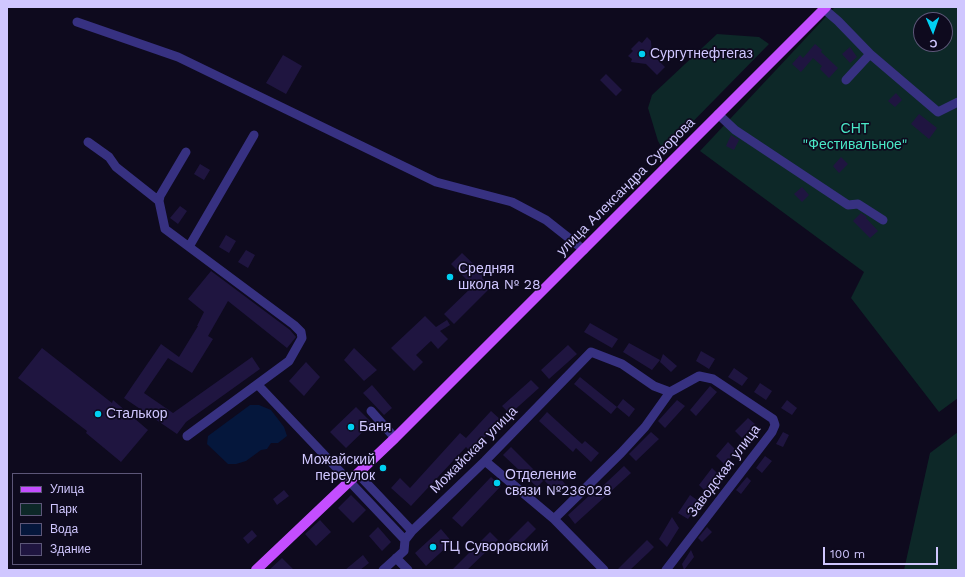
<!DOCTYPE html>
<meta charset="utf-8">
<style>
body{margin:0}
#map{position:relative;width:965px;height:577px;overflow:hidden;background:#0e0a1e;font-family:"Work Sans",sans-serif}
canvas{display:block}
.frame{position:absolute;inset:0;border:8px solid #d0c7ff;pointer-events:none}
.legend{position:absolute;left:12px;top:473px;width:130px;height:92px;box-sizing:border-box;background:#0e0a1e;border:1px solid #5c5678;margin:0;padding:5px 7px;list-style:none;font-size:12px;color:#d0c7ff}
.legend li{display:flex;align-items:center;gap:8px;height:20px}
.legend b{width:20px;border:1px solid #5c5678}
.north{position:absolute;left:913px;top:12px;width:40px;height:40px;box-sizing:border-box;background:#0e0a1e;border:1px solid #5c5678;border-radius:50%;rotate:178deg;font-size:11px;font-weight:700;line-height:16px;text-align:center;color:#d0c7ff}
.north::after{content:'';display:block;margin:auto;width:14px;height:18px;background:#00d0f2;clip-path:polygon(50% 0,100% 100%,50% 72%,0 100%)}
.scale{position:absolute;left:823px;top:547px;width:115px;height:18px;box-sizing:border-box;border:2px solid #d0c7ff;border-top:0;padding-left:5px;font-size:12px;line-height:14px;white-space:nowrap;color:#d0c7ff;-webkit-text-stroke:3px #0e0a1e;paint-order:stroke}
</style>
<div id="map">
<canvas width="965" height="577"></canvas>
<div class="frame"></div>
<ul class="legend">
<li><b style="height:5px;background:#c44eff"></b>Улица</li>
<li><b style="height:11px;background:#0d2828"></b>Парк</li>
<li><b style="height:11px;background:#05173c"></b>Вода</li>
<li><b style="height:11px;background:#1f1540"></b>Здание</li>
</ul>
<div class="north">С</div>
<div class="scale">100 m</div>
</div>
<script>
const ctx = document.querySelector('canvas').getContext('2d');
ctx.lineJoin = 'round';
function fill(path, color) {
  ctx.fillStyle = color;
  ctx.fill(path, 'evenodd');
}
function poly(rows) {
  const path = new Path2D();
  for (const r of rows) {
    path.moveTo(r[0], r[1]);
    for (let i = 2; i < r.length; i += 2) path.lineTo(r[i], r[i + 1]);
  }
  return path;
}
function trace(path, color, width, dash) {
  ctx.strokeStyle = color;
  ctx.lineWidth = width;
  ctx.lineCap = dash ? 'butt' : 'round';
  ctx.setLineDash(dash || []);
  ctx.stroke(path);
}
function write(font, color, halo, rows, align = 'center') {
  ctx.font = font + ' "Work Sans",sans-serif';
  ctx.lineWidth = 3.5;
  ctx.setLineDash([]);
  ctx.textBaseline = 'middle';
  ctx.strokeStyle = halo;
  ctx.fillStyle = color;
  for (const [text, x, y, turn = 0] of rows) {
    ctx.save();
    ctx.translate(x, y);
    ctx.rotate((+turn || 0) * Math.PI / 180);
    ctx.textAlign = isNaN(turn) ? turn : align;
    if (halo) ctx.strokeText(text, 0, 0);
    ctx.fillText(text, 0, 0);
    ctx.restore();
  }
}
const green = poly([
 [835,7,958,7,958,398,939,412,851,298,864,272,700,151],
 [921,20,945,20,945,44,921,44],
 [717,34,759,37,769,44,668,147,662,148,658,141,648,108,652,95],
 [958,432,958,570,904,570,930,453]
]);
const water = poly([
 [250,405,259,405,271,410,284,427,287,436,278,443,271,443,267,449,261,450,246,461,236,464,228,464,207,444,208,436]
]);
const building = poly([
 [647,37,651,41,652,54,665,67,657,75,646,64,631,62,632,59,628,56,633,51,631,49,639,41,642,43],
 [815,44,822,50,821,52,838,68,829,78,820,69,822,66,813,58,801,72,792,64,800,55,803,58],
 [850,47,857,57,850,63,842,54],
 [283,55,302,66,286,94,266,83],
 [606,74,622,90,616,96,600,80],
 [896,93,902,100,895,107,888,101],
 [919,114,937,128,929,139,911,124],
 [731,135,739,140,734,150,726,146],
 [841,157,848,164,839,173,833,166],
 [200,164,210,170,204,180,194,174],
 [802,187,809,195,802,202,794,194],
 [180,206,187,211,178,224,170,218],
 [861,213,867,217,866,218,878,231,870,238,853,221],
 [226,235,236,241,229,253,219,247],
 [246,250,255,255,248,268,238,262],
 [462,253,485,275,482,278,491,287,454,324,444,314,473,286,451,264],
 [211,271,290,330,296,337,287,348,228,301,208,336,213,339,192,373,168,358,144,393,173,413,252,357,260,369,186,422,177,434,124,398,161,344,179,357,198,326,197,326,204,312,188,299],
 [425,316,436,327,447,320,450,325,440,331,448,339,438,349,431,341,416,355,423,362,414,371,391,348],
 [590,323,618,339,612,348,584,332],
 [629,343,660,360,652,370,623,352],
 [568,345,577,354,549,379,541,370],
 [42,348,112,403,113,400,148,430,121,462,86,433,87,431,18,378],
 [354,348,377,370,364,381,344,360],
 [701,351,715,359,709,369,696,361],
 [663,354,677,366,671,372,660,362],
 [306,362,320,377,304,396,289,381],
 [734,368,748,378,742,386,728,377],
 [580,377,617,407,611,414,574,384],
 [531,380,539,388,510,414,502,406],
 [760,383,772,391,766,400,754,392],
 [372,385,392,408,384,415,363,393],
 [710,386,717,392,696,416,690,410],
 [623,399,635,409,629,417,617,407],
 [677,400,685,406,665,428,658,421],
 [787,400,797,408,792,415,781,408],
 [356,407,372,423,346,448,330,432],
 [491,411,501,420,471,452,466,447,411,506,391,488,400,478,410,488,460,433,466,438],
 [547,412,582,444,585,441,599,453,591,462,576,448,573,452,539,421],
 [748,418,755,424,742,438,735,431],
 [651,432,659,439,636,461,629,454],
 [783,432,789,435,783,447,776,444],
 [728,442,737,451,724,464,716,456],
 [511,447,544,480,537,487,503,455],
 [765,456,772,461,762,473,756,468],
 [624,466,631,473,575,524,568,515,591,494,592,496],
 [712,468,720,476,707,493,699,485],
 [554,471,566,485,556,493,544,480],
 [491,477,501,486,462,527,452,518],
 [747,477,751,481,741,494,736,490],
 [284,490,289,496,277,505,273,499],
 [351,495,366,510,353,523,338,508],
 [690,495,700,502,688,519,678,513],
 [672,517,679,528,667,547,659,539],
 [320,520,331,532,316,546,305,534],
 [528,521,536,529,514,551,506,543],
 [378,527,391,542,382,551,369,536],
 [707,527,712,532,702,542,698,538],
 [441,529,452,542,426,566,415,553],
 [252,530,257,536,248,544,243,538],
 [490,532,498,540,490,548,467,570,452,570],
 [647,540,654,547,648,553,630,570,617,570],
 [691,550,694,557,684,570,682,564],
 [363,555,369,563,360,570,345,570],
 [282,558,294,570,269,570]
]);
const street = poly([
 [824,9,838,21,870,54,846,80],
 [77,22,178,57,436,182,512,202,546,220,584,250],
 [870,54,938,112,958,102],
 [718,114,735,130,848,205,858,204,883,220],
 [88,142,109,157,116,167,159,201],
 [186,152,160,196,159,201,165,229,294,325,301,332,302,338,289,361,187,436],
 [190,245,254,135],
 [258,385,405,540],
 [371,411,395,438],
 [485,461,554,519,604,570],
 [358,474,412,531],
 [554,519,621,453,645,427,670,392],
 [396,558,408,570],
 [383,570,404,551,405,540,412,531,485,461,591,352,622,364,654,386,670,392,699,376,713,379,773,419,775,425,772,432,666,570]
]);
const primary = poly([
 [256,570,395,438,826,7]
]);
const markers = [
 [642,54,4,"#00d0f2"],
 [450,277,4,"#00d0f2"],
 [98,414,4,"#00d0f2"],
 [351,427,4,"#00d0f2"],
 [383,468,4,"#00d0f2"],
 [497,483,4,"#00d0f2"],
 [433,547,4,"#00d0f2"]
];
const poiNames = [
 ["Сургутнефтегаз",650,54],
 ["Средняя",458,269],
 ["школа № 28",458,285],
 ["Сталькор",106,414],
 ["Баня",359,427],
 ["Можайский",375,460,"right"],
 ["переулок",375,476,"right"],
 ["Отделение",505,475],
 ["связи №236028",505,491],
 ["ТЦ Суворовский",441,547]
];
const parkNames = [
 ["СНТ",855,129],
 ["\"Фестивальное\"",855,145]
];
const streetNames = [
 ["улица Александра Суворова",626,187,-45],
 ["Можайская улица",474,450,-45],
 ["Заводская улица",724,471,-53]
];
fill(green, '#0d2828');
fill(water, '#05173c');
fill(building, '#1f1540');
trace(street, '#373181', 9);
trace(primary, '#c44eff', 10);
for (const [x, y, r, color] of markers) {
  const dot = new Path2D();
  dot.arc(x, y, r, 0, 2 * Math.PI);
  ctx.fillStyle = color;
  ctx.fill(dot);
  trace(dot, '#0e0a1e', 1.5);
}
write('14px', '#d0c7ff', '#0e0a1e', poiNames, 'left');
write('14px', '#4ae8c7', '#0e0a1e', parkNames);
write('14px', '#d0c7ff', '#0e0a1e', streetNames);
</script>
